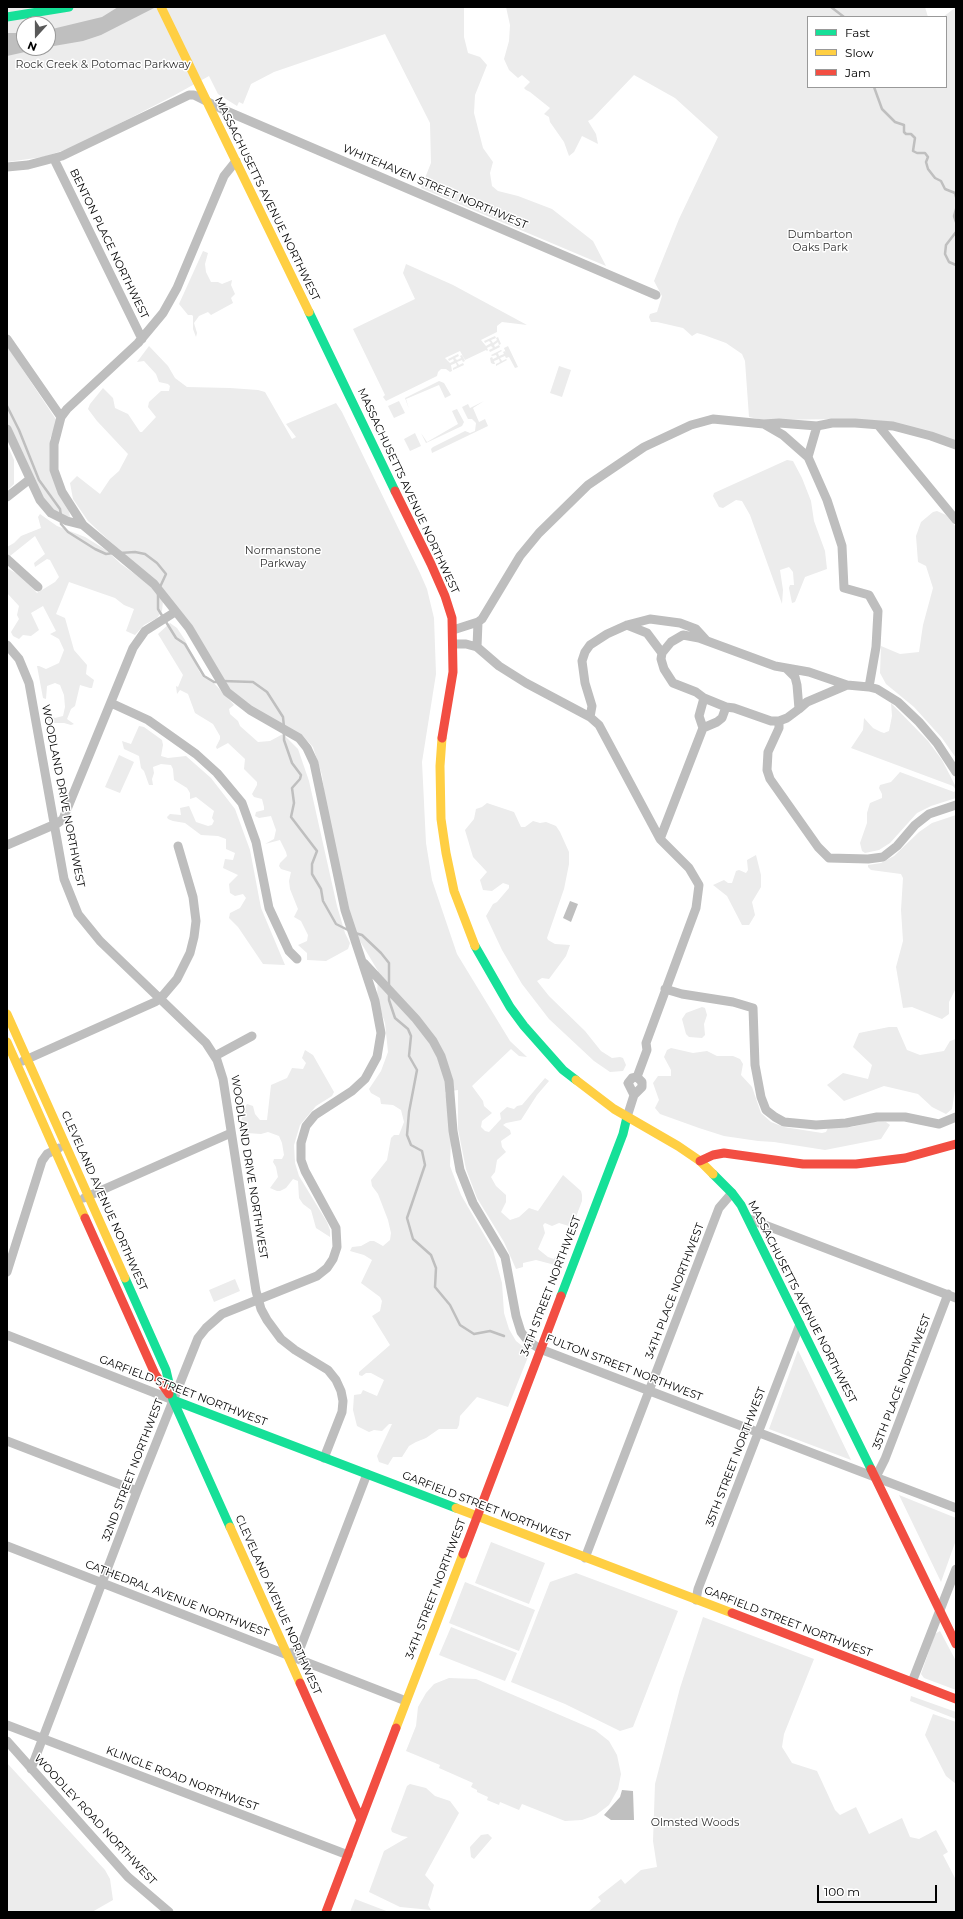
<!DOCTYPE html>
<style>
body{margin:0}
#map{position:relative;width:963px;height:1919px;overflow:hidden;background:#fff;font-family:Montserrat,sans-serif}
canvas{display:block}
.frame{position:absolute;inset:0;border:8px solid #000;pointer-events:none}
.legend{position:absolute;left:807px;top:16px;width:140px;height:72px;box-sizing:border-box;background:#fff;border:1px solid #999;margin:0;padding:5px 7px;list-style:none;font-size:12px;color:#000}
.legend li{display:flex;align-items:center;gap:8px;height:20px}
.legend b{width:20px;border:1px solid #999}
.north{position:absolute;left:16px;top:16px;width:40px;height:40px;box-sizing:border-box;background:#fff;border:1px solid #999;border-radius:50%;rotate:201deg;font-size:11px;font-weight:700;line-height:16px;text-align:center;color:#000}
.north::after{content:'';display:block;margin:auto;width:14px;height:18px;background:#595959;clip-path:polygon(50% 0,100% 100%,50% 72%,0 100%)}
.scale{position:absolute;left:817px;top:1885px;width:120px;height:18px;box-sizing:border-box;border:2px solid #000;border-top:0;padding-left:5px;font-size:12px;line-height:14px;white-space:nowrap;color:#000;-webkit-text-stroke:3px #fff;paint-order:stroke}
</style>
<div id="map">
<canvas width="963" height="1919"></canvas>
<div class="frame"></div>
<ul class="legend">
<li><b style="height:5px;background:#16e098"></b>Fast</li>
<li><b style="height:5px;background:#ffcf43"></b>Slow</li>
<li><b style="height:5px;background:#f24e42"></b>Jam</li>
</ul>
<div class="north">N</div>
<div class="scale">100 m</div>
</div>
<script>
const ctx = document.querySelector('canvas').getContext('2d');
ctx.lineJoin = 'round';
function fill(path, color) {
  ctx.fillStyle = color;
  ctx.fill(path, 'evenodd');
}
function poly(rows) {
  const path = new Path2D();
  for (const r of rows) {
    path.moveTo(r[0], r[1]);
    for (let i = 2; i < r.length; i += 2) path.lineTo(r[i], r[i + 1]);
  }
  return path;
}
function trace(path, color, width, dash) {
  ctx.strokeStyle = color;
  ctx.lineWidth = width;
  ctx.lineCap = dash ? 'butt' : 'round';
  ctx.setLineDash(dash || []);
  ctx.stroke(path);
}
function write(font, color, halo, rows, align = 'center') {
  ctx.font = font + ' Montserrat,sans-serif';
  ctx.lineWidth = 3;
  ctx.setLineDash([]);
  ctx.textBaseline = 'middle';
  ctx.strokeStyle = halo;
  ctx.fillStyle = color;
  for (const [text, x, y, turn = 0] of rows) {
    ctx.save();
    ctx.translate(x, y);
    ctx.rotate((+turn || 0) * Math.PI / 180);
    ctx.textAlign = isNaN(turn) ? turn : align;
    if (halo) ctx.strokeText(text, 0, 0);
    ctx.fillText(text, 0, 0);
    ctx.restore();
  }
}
const green = poly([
 [7,7,464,7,464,37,468,53,480,57,487,65,475,95,474,113,483,148,493,162,490,173,492,186,498,191,518,196,552,209,593,241,606,266,421,188,431,163,430,123,385,34,274,72,251,84,243,104,239,102,237,106,218,94,209,76,173,96,74,147,43,157,7,162],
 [24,24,48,24,48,48,24,48],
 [506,7,925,7,928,17,808,17,808,87,946,87,946,17,943,17,956,7,956,441,842,419,764,420,749,417,745,361,742,354,726,343,704,335,697,333,692,336,683,328,657,322,651,322,649,317,650,314,657,312,662,296,654,281,679,219,718,137,675,98,634,75,592,119,588,121,596,134,598,144,582,136,574,152,569,156,564,142,550,122,549,117,544,114,550,108,530,92,526,90,524,88,530,82,522,75,518,78,509,70,504,59,509,41,510,25],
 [203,251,208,253,205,264,206,272,211,282,218,282,222,284,232,280,231,285,235,294,231,298,233,303,211,315,208,312,199,316,194,323,197,333,196,337,193,329,193,316,192,315,188,315,179,304],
 [406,264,453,285,527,325,502,322,497,326,497,332,481,340,486,346,491,343,489,341,485,343,484,341,495,336,496,338,491,340,493,343,497,340,496,338,498,337,501,344,499,345,498,342,494,345,495,347,499,345,500,347,490,352,489,350,493,348,491,346,487,348,488,350,487,351,486,350,465,360,460,351,445,358,450,363,454,361,453,359,449,361,448,359,458,354,459,356,455,358,457,360,461,358,460,356,462,355,465,361,463,362,462,360,457,362,459,365,463,363,464,365,453,370,453,368,457,366,456,363,451,365,452,371,450,372,446,369,441,369,438,372,437,376,386,401,383,397,385,395,353,329,415,299,403,273],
 [7,346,57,421,50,439,50,466,68,503,70,517,58,514,48,505,40,492,7,422],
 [149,346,168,366,175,378,187,387,230,388,258,390,265,392,292,439,296,437,286,424,336,403,342,412,420,573,427,589,434,618,436,674,422,762,426,843,432,880,457,954,510,1041,527,1057,519,1056,511,1049,472,1086,483,1101,484,1106,492,1113,482,1121,481,1127,485,1131,489,1132,501,1119,500,1113,507,1107,514,1109,517,1106,522,1105,545,1078,549,1081,537,1095,521,1120,506,1123,503,1125,510,1130,511,1134,501,1141,502,1147,506,1152,497,1160,495,1172,491,1177,496,1186,506,1195,506,1202,501,1212,510,1220,519,1217,529,1208,538,1211,563,1175,581,1191,582,1195,582,1201,568,1238,566,1237,569,1226,559,1223,552,1226,545,1223,543,1225,545,1233,538,1249,548,1257,554,1259,555,1257,557,1258,555,1265,536,1260,523,1263,523,1267,516,1269,504,1242,477,1198,466,1169,458,1129,458,1090,445,1092,449,1110,451,1137,450,1166,461,1195,493,1250,502,1283,504,1313,509,1329,516,1341,530,1352,508,1407,477,1397,460,1416,459,1425,457,1429,439,1429,426,1438,416,1442,409,1446,402,1457,393,1457,388,1465,379,1462,377,1456,392,1424,389,1424,382,1431,374,1430,369,1432,357,1426,353,1410,354,1395,361,1394,363,1390,377,1396,384,1380,371,1373,366,1373,362,1376,359,1375,359,1372,390,1345,372,1316,380,1311,382,1301,380,1297,361,1283,372,1260,364,1255,350,1251,352,1247,361,1246,370,1241,374,1241,383,1246,390,1240,391,1233,388,1220,378,1194,372,1186,371,1180,387,1160,391,1138,394,1135,399,1135,404,1122,401,1110,393,1105,381,1104,380,1098,371,1093,369,1089,381,1071,388,1052,385,1023,377,1000,378,971,354,931,325,799,322,775,313,747,302,735,252,709,226,689,220,673,131,561,88,521,73,499,70,483,77,476,100,494,110,479,119,471,128,454,97,421,88,409,90,404,103,388,113,398,115,408,128,414,140,432,142,432,156,417,148,407,149,402,161,391,169,391,170,386,168,384,159,382,156,374,144,361,137,362],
 [508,346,518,367,515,368,509,357,506,358,505,356,500,358,502,361,506,359,507,360,496,366,496,364,500,362,499,359,494,361,495,364,493,364,491,363,490,358,492,357,493,359,497,357,496,355,492,356,491,355,501,350,502,351,498,353,499,356,504,354,503,352,505,351,506,353,504,348],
 [559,366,571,370,562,397,550,393],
 [439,381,444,383,451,395,445,398,439,385,406,399,409,409,405,398],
 [399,401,405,413,394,418,388,406],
 [484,401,473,408,479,422,485,419,488,426,432,453,431,449,433,447,465,431,470,433,475,431,476,423,472,419,468,419,462,407,468,404,470,408],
 [457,409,464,422,462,426,426,443,421,433,427,442,458,424,452,411],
 [415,433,421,446,410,451,404,439],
 [7,444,14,460,14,484,7,491],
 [787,460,793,461,802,478,811,501,814,521,825,551,827,569,805,577,795,602,792,603,789,588,790,585,794,585,793,572,789,567,780,570,783,590,782,604,750,515,742,501,736,500,723,508,719,507,713,496,714,493],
 [937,511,946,515,956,527,956,758,942,738,914,707,886,684,880,673,881,646,900,654,919,652,923,625,933,588,926,566,918,562,916,536,921,522,933,512],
 [40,514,57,526,85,537,106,550,121,564,154,588,163,601,162,611,157,618,144,625,135,635,126,631,134,609,124,605,115,598,69,582,56,614,65,618,74,650,87,665,86,674,94,680,92,688,90,688,80,685,75,706,71,709,67,719,74,724,71,725,64,723,52,723,48,721,47,717,49,715,55,718,63,716,65,707,64,695,60,685,55,683,47,686,46,699,43,698,37,666,39,666,46,669,59,663,64,650,59,639,50,634,56,631,43,606,31,613,39,630,31,636,23,635,19,639,13,636,11,632,19,619,17,615,19,606,7,593,7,568,21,576,37,593,55,582,59,577,50,560,47,559,35,567,34,563,45,554,35,536,10,556,7,554,7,547,14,543,21,536,41,528,38,517],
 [170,623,177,628,185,640,199,671,203,677,212,681,234,705,229,709,230,714,238,721,240,726,258,742,270,741,283,734,298,749,309,781,337,906,345,933,350,943,348,949,326,961,307,960,307,953,298,945,307,941,308,935,301,921,294,917,298,909,290,889,289,881,291,872,281,869,279,866,280,863,287,856,286,852,280,840,265,844,274,839,276,830,271,816,259,818,255,816,256,812,264,810,264,807,262,799,254,797,252,794,257,785,257,782,244,769,245,759,228,743,217,749,216,747,220,739,220,736,213,724,195,713,188,694,180,690,177,694,176,686,178,687,183,675,158,634],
 [891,703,928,741,942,760,956,787,956,798,931,806,917,813,890,843,879,850,865,853,862,851,860,843,867,823,867,813,870,803,882,798,882,794,879,788,880,785,891,782,900,772,954,792,956,790,953,786,851,748,863,730,864,718,873,728,881,732,884,733,889,731,892,716],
 [139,726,144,727,162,740,163,745,161,756,168,758,186,756,211,778,235,809,250,850,261,908,285,965,263,964,238,927,229,918,230,913,240,908,246,898,243,894,235,896,230,893,229,884,238,875,223,868,225,859,233,860,235,853,226,849,226,839,218,836,201,835,185,823,173,821,168,819,167,817,170,814,181,815,180,808,189,806,196,822,208,826,212,825,214,821,212,818,214,811,196,797,190,799,190,793,187,788,174,780,173,769,171,765,161,764,153,767,154,773,152,779,153,785,149,785,144,771,141,768,139,756,124,749,122,741,131,744],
 [119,755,134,762,120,793,105,787],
 [487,803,514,812,521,827,525,827,533,821,540,823,546,822,556,826,560,832,569,852,569,864,564,889,547,938,548,940,555,944,570,945,566,956,549,979,542,978,537,981,549,996,585,1031,601,1051,612,1058,620,1057,623,1058,626,1065,623,1071,610,1072,594,1061,549,1019,522,984,502,950,486,916,493,904,497,902,509,888,509,885,503,883,492,891,483,890,480,880,487,872,473,857,465,830,474,819,476,809,482,807],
 [956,815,956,988,949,1002,949,1014,942,1019,912,1007,903,1008,896,967,903,941,901,910,903,878,901,874,871,870,868,867,868,865,881,863,894,856,919,832,932,823],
 [756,855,761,875,761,887,752,902,755,915,749,925,742,925,727,896,713,885,724,880,728,883,732,883,736,871,739,870,746,873,748,870,747,860],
 [702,1007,705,1008,707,1015,704,1024,705,1035,702,1038,689,1037,686,1034,682,1019,686,1013],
 [889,1027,897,1027,907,1050,920,1055,944,1051,950,1041,956,1039,956,1084,952,1109,946,1114,932,1107,918,1094,884,1086,844,1101,827,1085,843,1073,868,1079,872,1065,853,1047,859,1033],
 [671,1048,693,1053,707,1051,717,1056,733,1056,740,1059,743,1064,741,1075,752,1087,761,1113,771,1122,784,1127,822,1133,826,1132,828,1128,852,1127,877,1121,886,1122,890,1125,881,1139,825,1150,774,1142,758,1141,724,1136,699,1128,660,1114,655,1108,659,1100,653,1083,658,1076,671,1076,671,1070,664,1057,667,1050],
 [305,1050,313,1055,334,1092,332,1096,316,1106,300,1125,294,1145,295,1163,299,1176,327,1222,330,1230,330,1237,316,1228,311,1210,303,1204,299,1198,298,1181,293,1179,286,1188,280,1191,277,1191,270,1188,278,1177,276,1167,273,1162,274,1159,282,1159,284,1155,282,1143,279,1136,268,1132,261,1134,247,1133,242,1127,241,1122,244,1109,247,1104,253,1106,255,1114,260,1120,267,1120,271,1085,287,1078,292,1068,303,1069,306,1063,302,1058],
 [235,1279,240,1291,214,1302,209,1290],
 [798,1350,851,1460,769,1429],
 [899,1495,956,1518,956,1540,941,1582],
 [491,1542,545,1563,529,1604,475,1583],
 [576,1573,678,1611,633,1727,620,1731,565,1704,511,1682,550,1582],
 [465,1582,535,1610,519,1651,449,1623],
 [703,1617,814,1659,784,1734,782,1747,792,1763,817,1771,835,1810,840,1815,856,1807,869,1834,902,1818,910,1837,919,1839,936,1830,948,1852,943,1855,956,1880,956,1912,588,1912,601,1901,598,1897,621,1879,625,1884,641,1870,657,1867,653,1841,655,1784,680,1688],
 [451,1627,517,1653,505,1681,439,1655],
 [940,1631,956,1661,956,1690,924,1678,921,1674,935,1634],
 [449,1678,476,1679,595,1730,609,1741,617,1755,621,1774,618,1789,609,1805,596,1815,582,1820,565,1821,522,1804,519,1810,500,1802,499,1805,487,1800,488,1797,477,1792,477,1790,471,1787,473,1783,439,1768,440,1765,406,1751,416,1726,418,1707,426,1693,434,1684],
 [911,1696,956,1712,956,1719,910,1701],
 [933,1714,956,1722,956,1784,946,1776,925,1735],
 [7,1763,105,1870,110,1879,113,1900,92,1912,7,1912],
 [410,1784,426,1788,435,1796,450,1801,459,1813,425,1875,434,1885,428,1905,431,1910,400,1907,369,1892,384,1851,408,1837,402,1836,392,1832,391,1829,407,1786],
 [488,1834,492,1838,474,1859,471,1857,470,1847,481,1835],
 [355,1899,389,1912,350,1912]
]);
const water = poly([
 [118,7,156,7,101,35,83,41,48,47,48,30,102,17],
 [7,33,24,33,24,48,43,48,7,56],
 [570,901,578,904,571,922,563,918],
 [622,1790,633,1791,634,1820,611,1820,604,1815,620,1797]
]);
const stream = poly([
 [831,7,844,17],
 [874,87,882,109,895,122,904,125,904,132,906,134,911,134,915,138,913,151,917,153,925,153,928,157,926,162,928,169,935,178,941,181,945,189,955,193,956,197],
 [956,209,954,216,956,222],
 [956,232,946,245,945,254,949,262,956,265],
 [7,406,19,430,39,480,60,509,61,516],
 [61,521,61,524,68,532,95,549,106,554,113,553],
 [120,553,135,552,145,554,157,563,166,574,160,587],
 [158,592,158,609,176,638,185,644,204,676,214,682,218,682],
 [223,681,253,682,267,692,283,717,284,727],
 [284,732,284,740,292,763,301,775,300,779,292,788,294,803,291,817,317,851,312,864,312,874,321,889,323,901,336,924,350,931],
 [355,933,362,935,381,953,389,963,389,986],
 [389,995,389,1000,395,1018,408,1029,411,1036,409,1056,417,1070,409,1112,407,1135,411,1145,422,1151,425,1165,407,1218,413,1239,431,1255,436,1268,435,1287,450,1305,460,1325,474,1334,490,1331,504,1336]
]);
const street = poly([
 [54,159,142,339],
 [7,167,28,165,62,156,189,95,194,95,224,110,656,295],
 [7,339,61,417],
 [764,424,783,435,808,457,827,500,842,546,844,588,869,595,878,611,876,647,869,687],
 [878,425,956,520],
 [7,429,40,500,51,513,67,521,83,525,154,584,189,628,227,692,250,710,299,738,307,748,314,763,345,910,375,1001,381,1033,377,1057,365,1079,352,1091,315,1115,306,1126,301,1143,301,1160,305,1171,336,1228,337,1247,333,1259,327,1268,317,1276,222,1314,206,1328,198,1338,137,1491,31,1769],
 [808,457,817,426],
 [7,497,30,479],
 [83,525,62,492,54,470,54,444,61,417,67,409,138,343,163,313,177,288,224,176,236,161],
 [7,559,38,587],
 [627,625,647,633,662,653],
 [453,630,478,622,482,619,520,556,539,533,588,485,644,447,691,425,713,419,764,424,779,423,817,426,832,423,855,423,893,426,931,436,956,445],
 [453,644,466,644,477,647,499,666,526,683,590,717,599,725,660,839,689,868,699,885,696,908,646,1043,647,1050,637,1077],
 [7,645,19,659,29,683,64,879,78,914,100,941,206,1043,217,1060,223,1079,256,1291,261,1309,267,1320,281,1339,295,1350,328,1370,336,1380,341,1391,343,1401,342,1412,324,1458],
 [477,647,478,622],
 [704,698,696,692,673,683,664,669,661,659,662,653,671,642,683,635,699,638,775,666,809,672,847,685],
 [704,698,726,707,722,718,717,722,703,728,699,716,704,698],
 [111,703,148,720,196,754,217,773,242,803,256,842,269,908,289,951,297,959],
 [726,707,734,708,771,721,779,721,787,718,799,709,797,685,795,677,787,669],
 [799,709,807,702,847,685,869,687,877,689,898,702,919,722,937,743,956,772],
 [590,717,592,706,585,683,582,661,585,652,590,645,607,634,627,625,650,619,680,623,696,629,706,640],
 [779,721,779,728,768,752,767,770,770,779,818,847,829,858,868,859,883,857,897,846,915,825,929,814,956,805],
 [660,839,703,728],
 [7,845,58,823,63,819,133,648,145,631,175,612],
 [364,963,416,1019,433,1041,441,1056,449,1081,453,1131,460,1170,473,1203,505,1257,516,1316,521,1332,528,1341,540,1349,956,1508],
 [665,989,682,994,733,1002,753,1008,755,1065,761,1097,766,1110,775,1117,784,1122,816,1125,846,1123,877,1117,905,1117,939,1124,956,1117],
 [215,1056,252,1036],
 [23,1061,155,1002,160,999,177,979,190,953,194,937,196,921,193,897,178,846],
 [637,1077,642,1082,642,1087,634,1095,628,1083,632,1078,637,1077],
 [627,1117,634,1095],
 [84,1198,231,1133],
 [749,1219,956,1298],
 [7,1272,42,1161,47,1154,59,1148],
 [7,1335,173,1400],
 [7,1441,137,1491],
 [876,1477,885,1459,948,1294],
 [7,1546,406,1701],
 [585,1558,719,1208,732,1193],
 [696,1600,698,1589,800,1324],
 [286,1654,295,1652,301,1646,367,1474],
 [912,1682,956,1569],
 [7,1725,348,1855],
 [7,1741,128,1877,169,1912]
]);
const fast = poly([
 [7,17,69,7],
 [309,312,395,491],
 [475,946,510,1007,524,1026,563,1070,576,1080],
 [713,1174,732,1193,741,1205,871,1469],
 [125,1278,166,1370,173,1400,230,1527],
 [561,1296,623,1134,627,1117],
 [173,1400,456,1508]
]);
const slow = poly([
 [161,7,309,312],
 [442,738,440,766,441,819,446,853,454,891,475,946],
 [7,1014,125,1278],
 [7,1042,85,1218],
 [576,1080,614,1109,678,1146,700,1161,713,1174],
 [456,1508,732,1613],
 [230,1527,300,1683],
 [396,1728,463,1554]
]);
const jam = poly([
 [395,491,431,564,445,596,452,618,453,672,442,738],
 [700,1161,713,1155,724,1153,803,1164,856,1164,905,1158,956,1144],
 [85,1218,155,1374,169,1394],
 [871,1469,956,1644],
 [463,1554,561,1296],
 [732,1613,956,1699],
 [300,1683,361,1820],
 [326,1912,396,1728]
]);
const parkNames = [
 ["Rock Creek & Potomac Parkway",103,65],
 ["Dumbarton",820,235],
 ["Oaks Park",820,248],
 ["Normanstone",283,551],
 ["Parkway",283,564],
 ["Olmsted Woods",695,1823]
];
const streetNames = [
 ["WHITEHAVEN STREET NORTHWEST",435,187,23],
 ["MASSACHUSETTS AVENUE NORTHWEST",267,199,64],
 ["BENTON PLACE NORTHWEST",109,244,64],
 ["MASSACHUSETTS AVENUE NORTHWEST",408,491,65],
 ["WOODLAND DRIVE NORTHWEST",63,796,79],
 ["WOODLAND DRIVE NORTHWEST",249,1167,81],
 ["CLEVELAND AVENUE NORTHWEST",104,1201,66],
 ["34TH STREET NORTHWEST",551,1286,-69],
 ["34TH PLACE NORTHWEST",675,1291,-69],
 ["MASSACHUSETTS AVENUE NORTHWEST",802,1302,63],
 ["FULTON STREET NORTHWEST",624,1368,21],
 ["35TH PLACE NORTHWEST",902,1382,-69],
 ["GARFIELD STREET NORTHWEST",183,1391,21],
 ["35TH STREET NORTHWEST",736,1457,-69],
 ["32ND STREET NORTHWEST",133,1470,-69],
 ["GARFIELD STREET NORTHWEST",486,1507,21],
 ["34TH STREET NORTHWEST",436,1589,-69],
 ["CATHEDRAL AVENUE NORTHWEST",177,1599,21],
 ["CLEVELAND AVENUE NORTHWEST",278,1605,66],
 ["GARFIELD STREET NORTHWEST",788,1622,21],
 ["KLINGLE ROAD NORTHWEST",182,1779,21],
 ["WOODLEY ROAD NORTHWEST",95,1820,47]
];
fill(green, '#ececec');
fill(water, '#bfbfbf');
trace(stream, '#bfbfbf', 2.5);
trace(street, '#bebebe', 9);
trace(fast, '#16e098', 9);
trace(slow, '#ffcf43', 9);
trace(jam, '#f24e42', 9);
write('11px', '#333', '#fff', parkNames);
write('11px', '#000', '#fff', streetNames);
</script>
